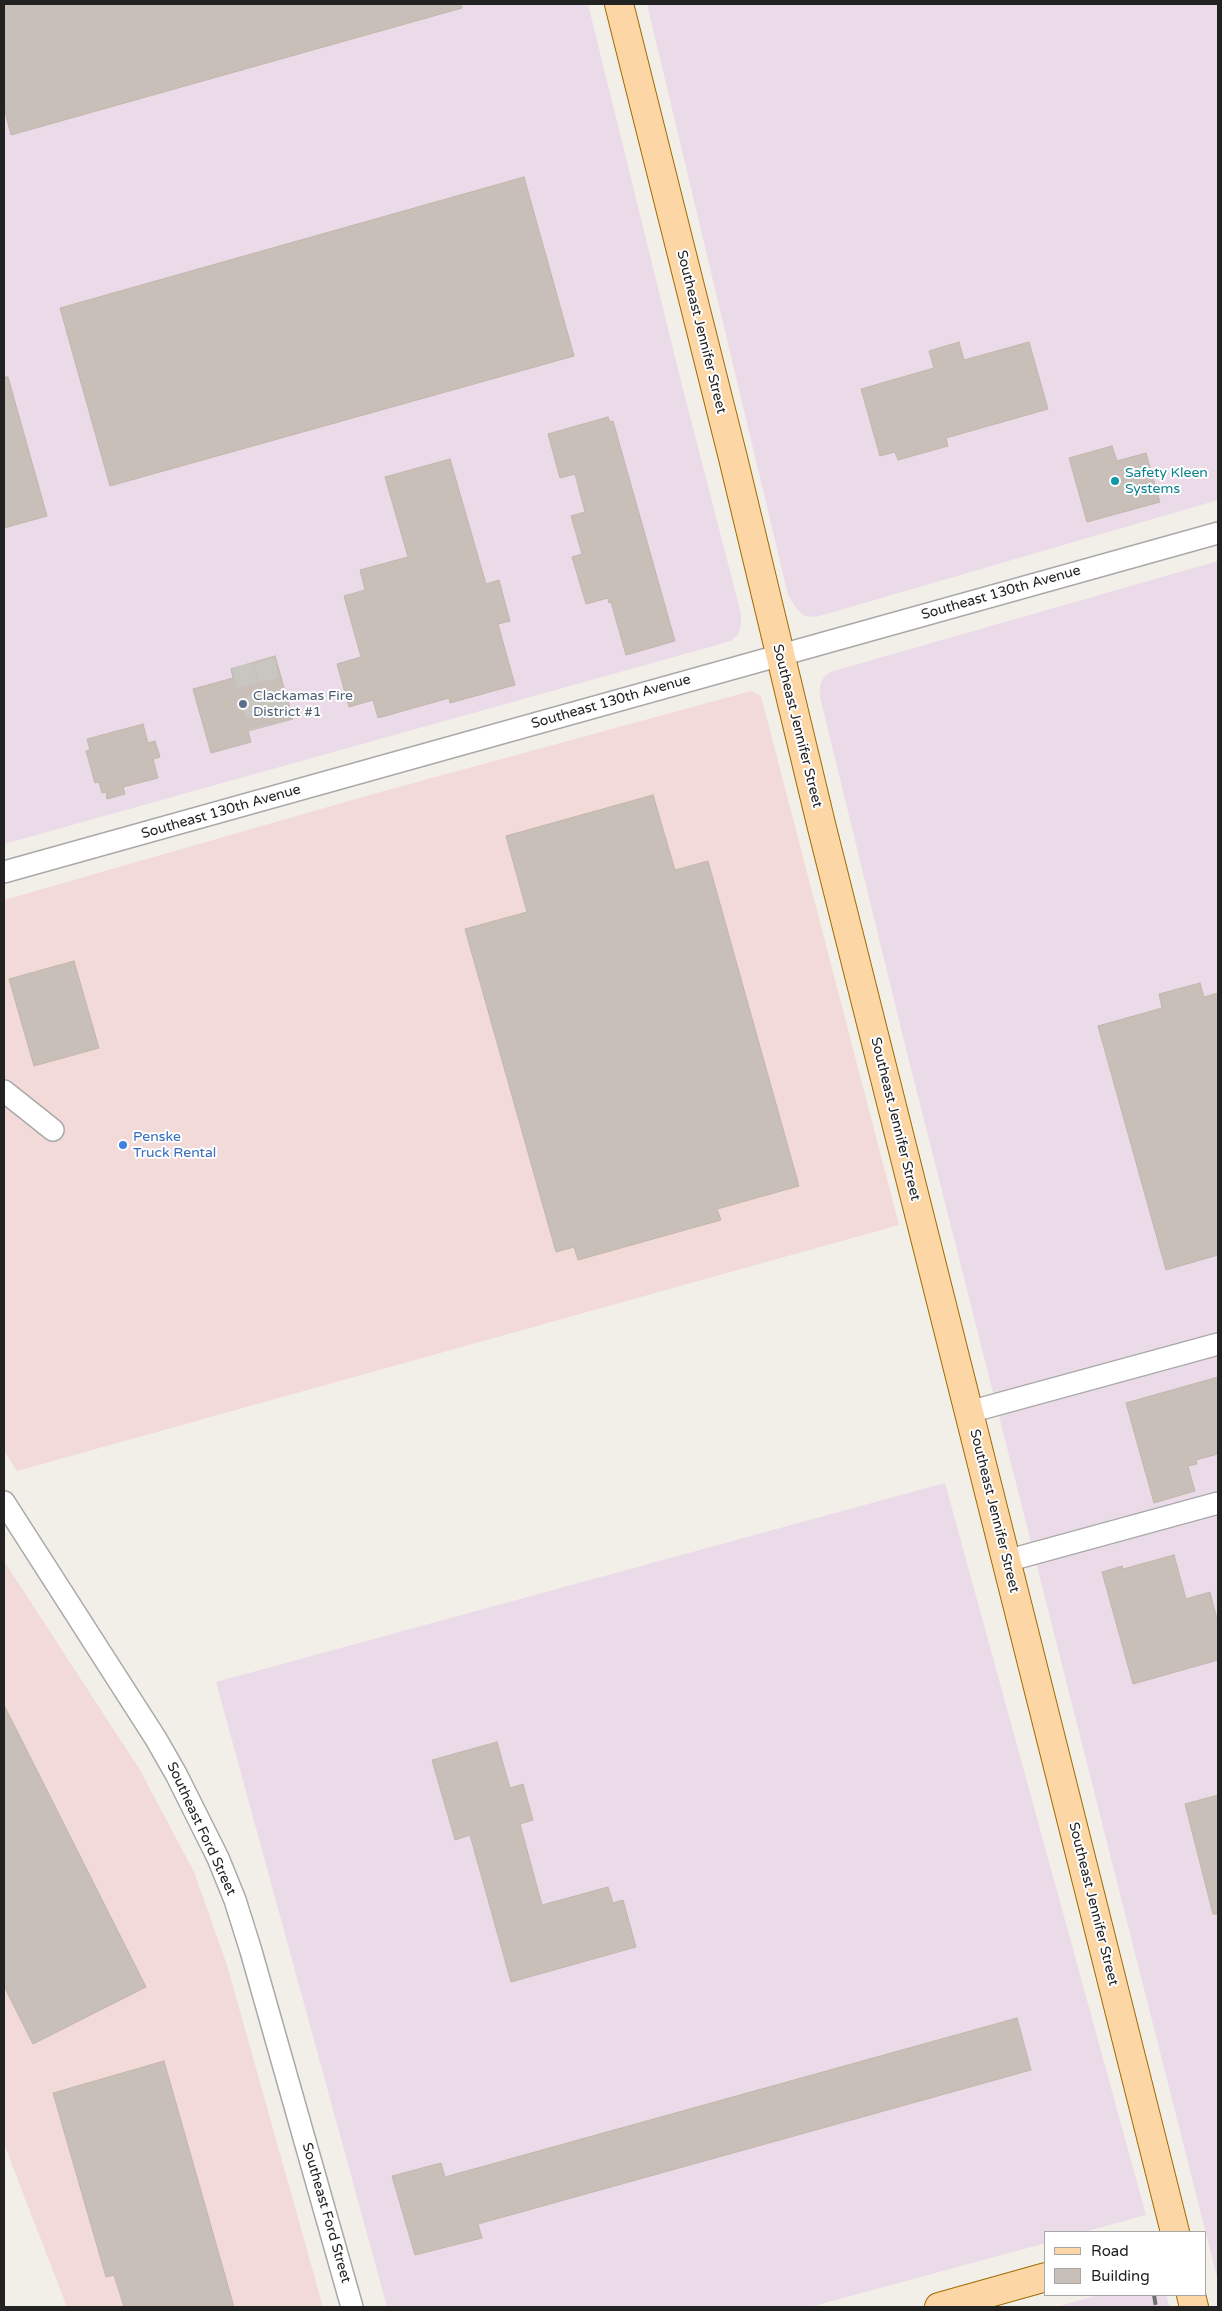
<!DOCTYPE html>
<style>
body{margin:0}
#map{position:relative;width:1222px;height:2311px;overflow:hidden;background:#f2efe9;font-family:"Varela Round",sans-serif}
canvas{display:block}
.frame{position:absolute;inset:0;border:5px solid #222;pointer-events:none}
.legend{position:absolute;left:1044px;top:2231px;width:162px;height:65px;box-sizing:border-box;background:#fff;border:1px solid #a7a7a7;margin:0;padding:6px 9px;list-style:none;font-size:15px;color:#222}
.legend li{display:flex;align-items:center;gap:10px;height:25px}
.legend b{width:25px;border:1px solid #a7a7a7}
</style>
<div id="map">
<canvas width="1222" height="2311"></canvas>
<div class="frame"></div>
<ul class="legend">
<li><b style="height:6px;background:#fcd6a4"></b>Road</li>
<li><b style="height:14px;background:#c7bfb8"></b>Building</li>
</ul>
</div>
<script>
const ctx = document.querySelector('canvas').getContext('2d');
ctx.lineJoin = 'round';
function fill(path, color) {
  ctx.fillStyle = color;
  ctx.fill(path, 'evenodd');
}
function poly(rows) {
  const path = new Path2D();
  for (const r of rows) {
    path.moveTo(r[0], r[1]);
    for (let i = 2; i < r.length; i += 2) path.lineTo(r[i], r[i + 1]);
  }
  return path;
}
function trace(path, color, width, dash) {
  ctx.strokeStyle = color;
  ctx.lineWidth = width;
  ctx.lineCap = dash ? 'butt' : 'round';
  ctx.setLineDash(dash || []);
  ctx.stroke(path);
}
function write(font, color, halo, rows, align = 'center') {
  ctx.font = font + ' "Varela Round",sans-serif';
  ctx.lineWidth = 4;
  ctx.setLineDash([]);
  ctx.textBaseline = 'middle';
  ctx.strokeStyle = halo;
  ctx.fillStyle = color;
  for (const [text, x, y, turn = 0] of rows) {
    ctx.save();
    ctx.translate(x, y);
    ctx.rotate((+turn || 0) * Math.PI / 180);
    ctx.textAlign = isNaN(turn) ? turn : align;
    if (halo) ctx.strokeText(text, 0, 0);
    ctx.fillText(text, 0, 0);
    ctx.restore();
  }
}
const commercial = poly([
 [751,691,761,696,899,1225,17,1471,4,1451,4,900,373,794],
 [4,1561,140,1770,194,1872,227,1965,323,2307,67,2307,4,2144]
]);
const industrial = poly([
 [4,4,588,4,682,385,741,614,741,625,738,635,731,641,4,844],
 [647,4,1218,4,1218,500,816,617,805,616,796,608,788,595],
 [1218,561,1218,2281,905,1045,820,697,820,685,824,677,830,672],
 [945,1483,1146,2215,1084,2232,1046,2232,1046,2243,810,2307,387,2307,216,1682],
 [1099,2295,1166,2295,1170,2307,1056,2307]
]);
const building = poly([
 [4,4,461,4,462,8,11,135,4,108,4,4],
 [524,177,574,356,110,486,60,308,524,177],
 [959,342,964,360,1029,342,1048,409,946,438,948,446,898,460,895,452,880,456,861,389,934,368,929,351,959,342],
 [4,377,8,377,47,516,4,528,4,377],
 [608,417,610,422,613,421,675,641,626,655,611,602,609,603,608,598,586,604,572,557,582,554,571,516,585,512,575,474,560,478,548,434,608,417],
 [1112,446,1117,461,1146,453,1160,502,1087,522,1069,458,1112,446],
 [450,459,486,584,499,580,510,621,498,624,515,685,450,703,449,698,378,718,373,700,349,707,337,664,361,657,344,596,365,590,360,570,408,557,385,477,450,459],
 [275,656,293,719,248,731,251,742,211,753,193,689,233,678,231,669,275,656],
 [143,724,148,743,155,741,160,757,153,759,158,778,123,787,125,794,107,799,106,792,102,793,99,782,95,783,86,751,90,750,87,739,143,724],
 [653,795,675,870,708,861,799,1186,717,1209,721,1220,578,1260,574,1247,556,1252,465,929,527,912,506,836,653,795],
 [74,961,99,1048,34,1066,9,979,74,961],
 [1200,983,1204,997,1218,993,1218,1255,1166,1270,1098,1026,1162,1008,1159,994,1200,983],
 [1218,1377,1218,1454,1196,1460,1197,1464,1188,1466,1195,1491,1154,1503,1126,1403,1218,1377],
 [1174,1555,1186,1599,1210,1592,1218,1623,1218,1660,1133,1684,1102,1572,1122,1566,1123,1569,1174,1555],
 [4,1705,146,1987,33,2044,4,1986,4,1705],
 [497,1742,510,1788,523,1784,533,1820,520,1824,542,1905,608,1887,613,1903,623,1900,636,1947,511,1982,470,1835,455,1840,432,1760,497,1742],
 [1218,1795,1218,1914,1213,1914,1185,1804,1218,1795],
 [1017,2018,1031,2070,478,2224,482,2238,415,2255,392,2176,441,2163,445,2177,1017,2018],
 [164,2061,234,2307,124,2307,114,2275,106,2277,53,2093,164,2061]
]);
const minorTunnel = poly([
 [264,660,279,723],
 [242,665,259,728]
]);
const minor = poly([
 [4,872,1218,533],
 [4,1091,53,1130],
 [969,1412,1218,1344],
 [4,1502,156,1739,176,1774,218,1858,235,1900,251,1951,352,2307],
 [1006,1561,1218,1503]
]);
const major = poly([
 [619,4,733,458,822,828,1175,2232],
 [1191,2295,1194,2307],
 [939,2307,1046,2277]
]);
const rail = poly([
 [1154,2295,1156,2307]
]);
const markers = [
 [1115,481,5,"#0f9aa8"],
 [243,704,5,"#5c6f8a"],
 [123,1145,5,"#3f7fe0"]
];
const streetNames = [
 ["Southeast Jennifer Street",701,332,76],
 ["Southeast 130th Avenue",1001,593,-16],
 ["Southeast 130th Avenue",611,702,-16],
 ["Southeast Jennifer Street",797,726,76],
 ["Southeast 130th Avenue",221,812,-16],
 ["Southeast Jennifer Street",895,1119,76],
 ["Southeast Jennifer Street",994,1511,76],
 ["Southeast Ford Street",201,1829,65],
 ["Southeast Jennifer Street",1093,1904,76],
 ["Southeast Ford Street",326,2213,74]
];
const cultureNames = [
 ["Safety Kleen",1125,473],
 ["Systems",1125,489]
];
const serviceNames = [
 ["Clackamas Fire",253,696],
 ["District #1",253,712]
];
const shopNames = [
 ["Penske",133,1137],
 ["Truck Rental",133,1153]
];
fill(commercial, '#f2dad9');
fill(industrial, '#ebdbe8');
fill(building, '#c7bfb8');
trace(building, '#c4b6ab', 1);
trace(minorTunnel, '#c8c6c1', 21, [21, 11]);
trace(minor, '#a9a9a9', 24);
trace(major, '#a06b00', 30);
trace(minor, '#fff', 21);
trace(major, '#fcd6a4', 28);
trace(rail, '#707070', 4, [10, 10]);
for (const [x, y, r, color] of markers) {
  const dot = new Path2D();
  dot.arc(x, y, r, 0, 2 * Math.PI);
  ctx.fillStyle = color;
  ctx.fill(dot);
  trace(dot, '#fff', 2);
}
write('14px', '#222', '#fff', streetNames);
write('14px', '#0d838f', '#fff', cultureNames, 'left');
write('14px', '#4e5e75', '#fff', serviceNames, 'left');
write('14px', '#366cbe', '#fff', shopNames, 'left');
</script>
